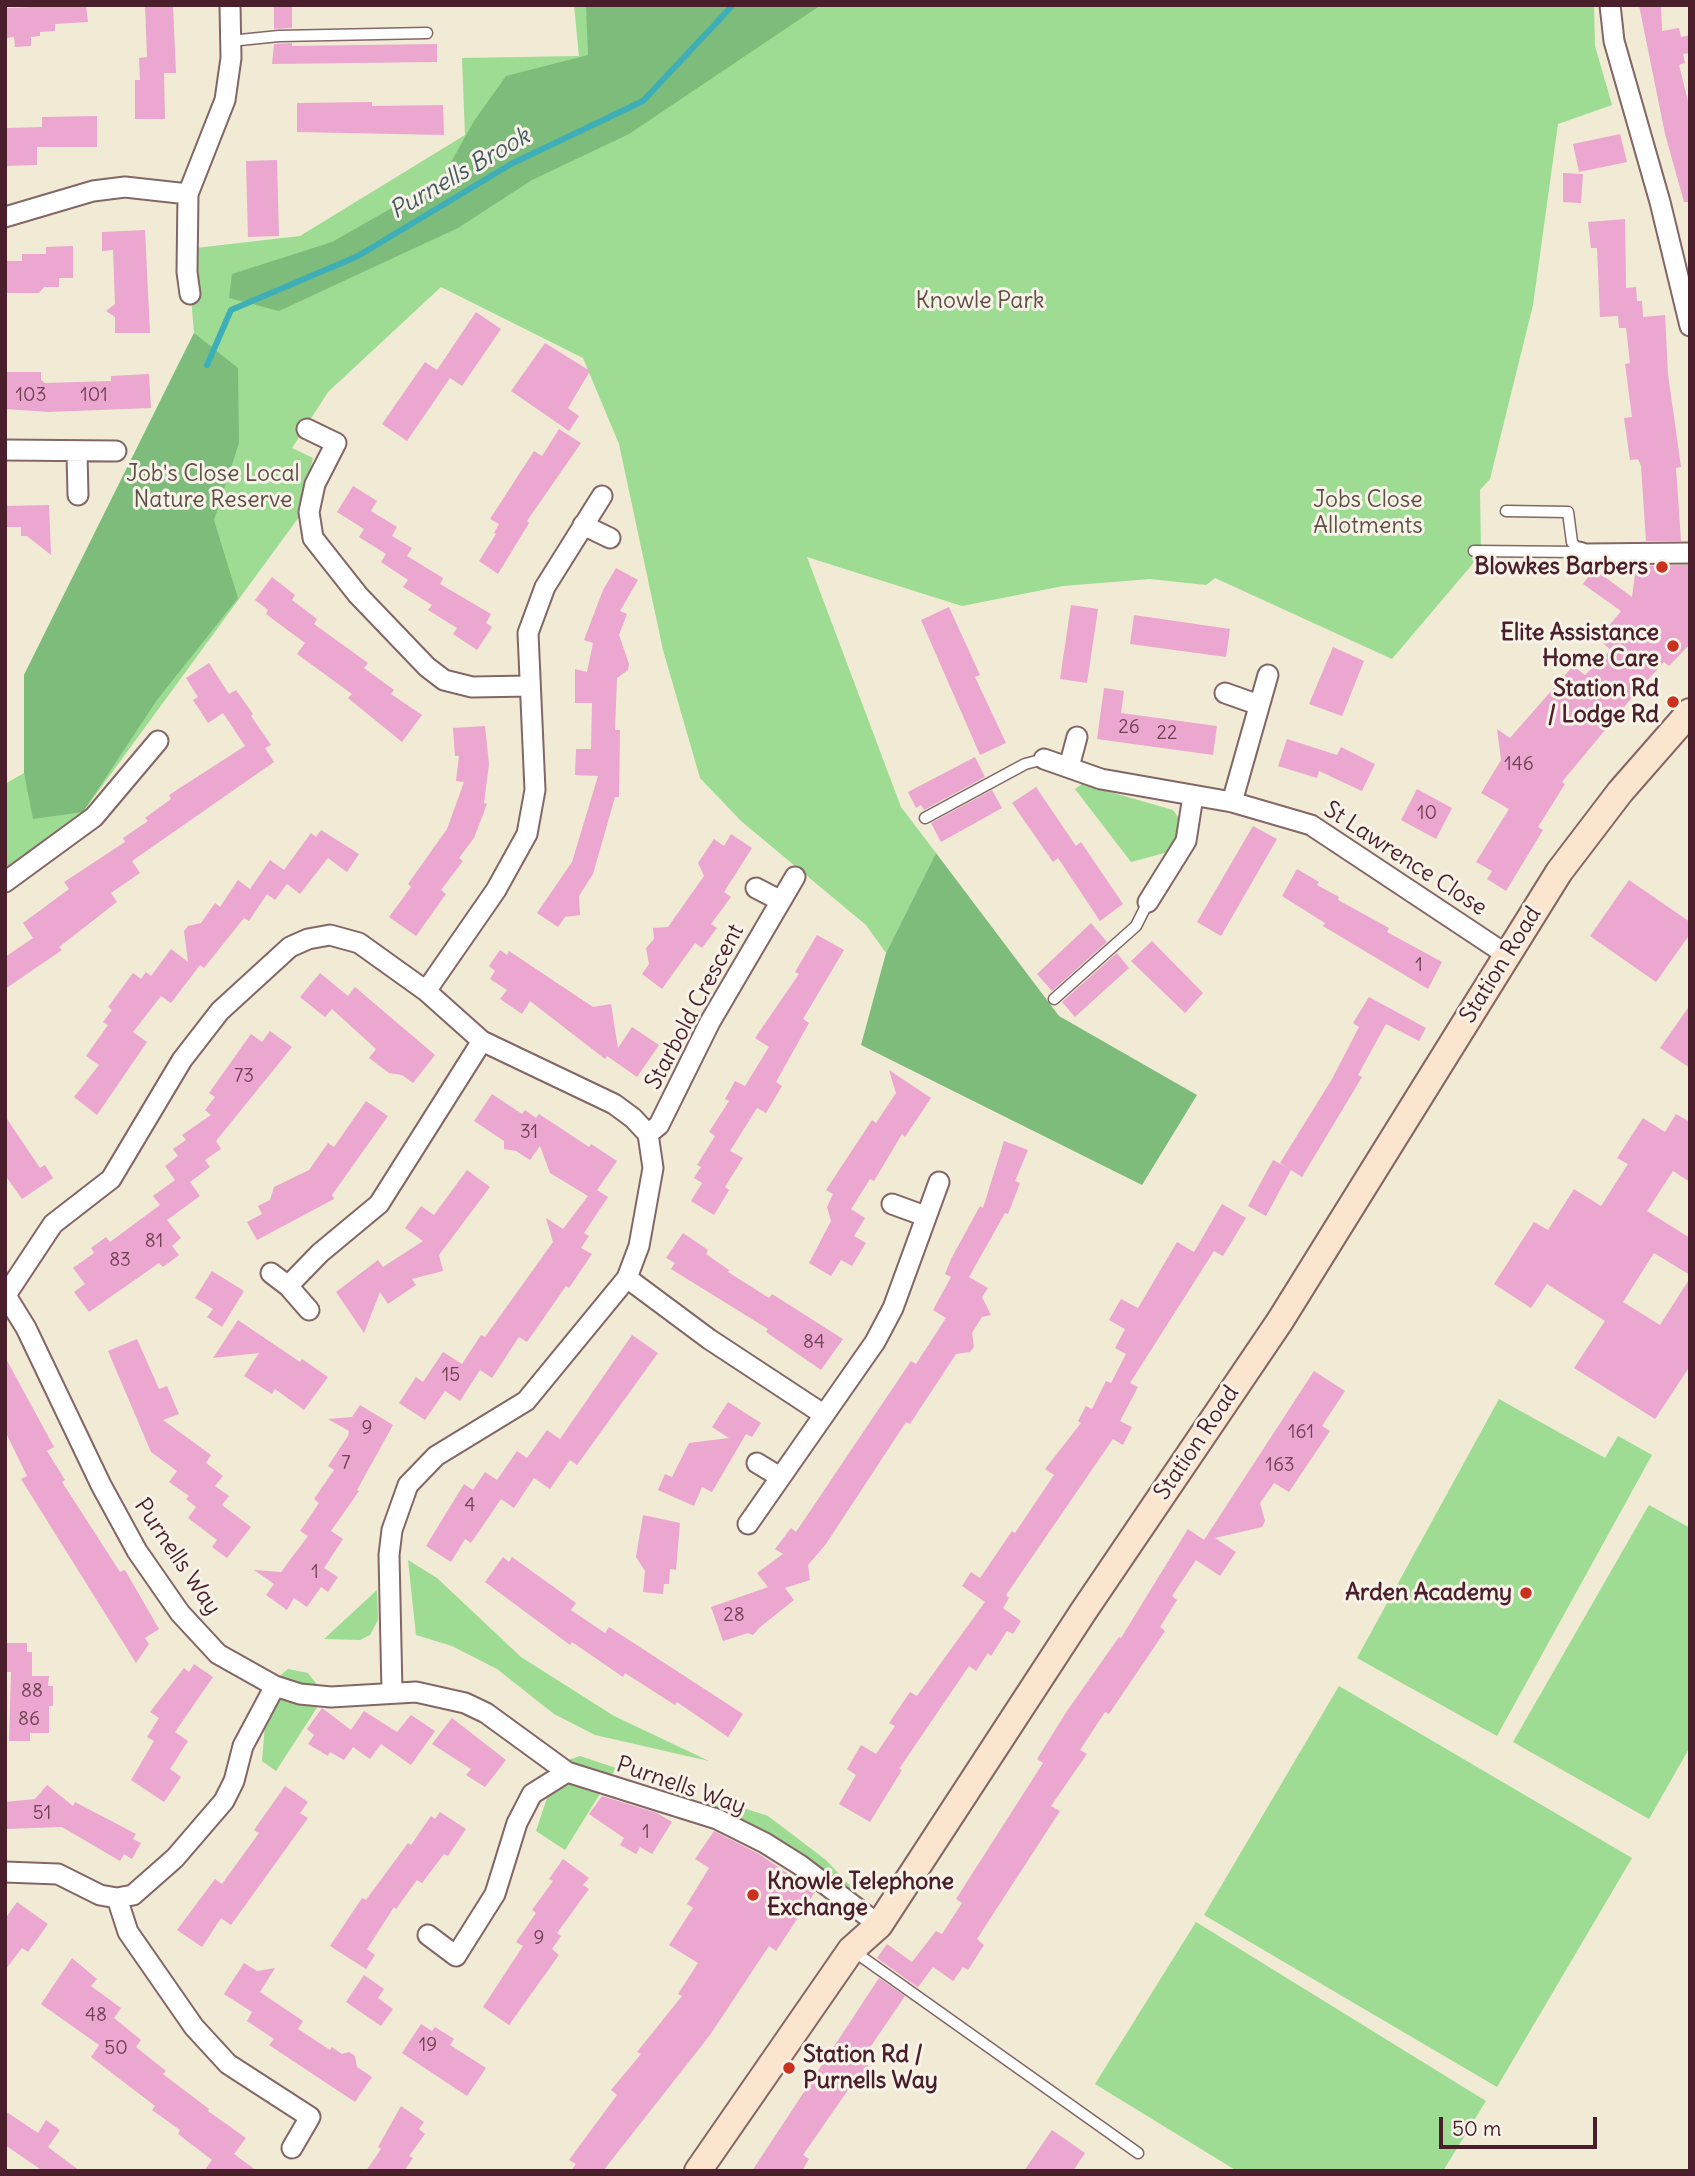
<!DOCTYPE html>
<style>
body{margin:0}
#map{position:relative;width:1695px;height:2176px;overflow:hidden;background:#f1ead4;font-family:Delius,sans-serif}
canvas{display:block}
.frame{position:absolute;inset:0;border:7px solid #4a1f2b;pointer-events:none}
.scale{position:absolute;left:1439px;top:2117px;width:158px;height:32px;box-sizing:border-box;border:4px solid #4a1f2b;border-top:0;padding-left:9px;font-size:21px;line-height:24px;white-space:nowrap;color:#4a1f2b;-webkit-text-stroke:5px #f7f3e8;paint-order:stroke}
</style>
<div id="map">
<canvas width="1695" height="2176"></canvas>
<div class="frame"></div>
<div class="scale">50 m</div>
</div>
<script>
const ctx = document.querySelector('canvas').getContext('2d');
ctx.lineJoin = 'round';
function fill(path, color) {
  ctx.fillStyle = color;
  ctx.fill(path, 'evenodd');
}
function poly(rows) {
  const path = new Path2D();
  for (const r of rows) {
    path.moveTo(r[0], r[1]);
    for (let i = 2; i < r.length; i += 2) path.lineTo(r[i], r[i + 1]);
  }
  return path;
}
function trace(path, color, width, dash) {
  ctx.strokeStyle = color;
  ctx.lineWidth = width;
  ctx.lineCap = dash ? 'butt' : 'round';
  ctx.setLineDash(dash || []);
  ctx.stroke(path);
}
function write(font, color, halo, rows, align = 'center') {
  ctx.font = font + ' Delius,sans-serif';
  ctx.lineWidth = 6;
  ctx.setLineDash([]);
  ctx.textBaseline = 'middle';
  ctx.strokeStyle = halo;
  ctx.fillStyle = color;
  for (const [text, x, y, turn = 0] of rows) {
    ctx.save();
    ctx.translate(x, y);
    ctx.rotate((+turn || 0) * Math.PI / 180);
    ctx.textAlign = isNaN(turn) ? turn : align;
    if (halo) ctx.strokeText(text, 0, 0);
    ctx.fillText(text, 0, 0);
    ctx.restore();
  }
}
const green = poly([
 [574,5,1594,5,1595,46,1612,105,1558,124,1533,305,1490,479,1480,490,1481,554,1392,659,1215,578,1206,585,1150,579,1063,586,962,606,807,557,901,807,936,853,886,953,866,925,741,821,700,778,663,650,619,444,583,358,441,287,328,392,292,448,313,458,299,517,83,812,5,871,5,784,24,773,24,675,194,333,187,249,300,236,465,135,462,58,579,56],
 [1082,784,1173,810,1181,821,1180,833,1172,851,1131,862,1075,789],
 [1499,1399,1605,1458,1618,1436,1652,1455,1497,1736,1357,1658],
 [1649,1505,1690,1528,1690,1747,1649,1819,1513,1742],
 [408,1560,437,1578,521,1657,614,1716,709,1761,595,1735,554,1714,497,1669,452,1646,416,1635],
 [377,1590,378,1620,370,1635,360,1640,324,1639],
 [288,1669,308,1673,319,1687,320,1703,276,1771,262,1761,267,1701,275,1680],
 [1339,1686,1632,1858,1497,2087,1204,1915],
 [580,1756,616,1768,565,1850,536,1831,548,1795,568,1760],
 [710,1797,768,1816,826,1860,857,1893,855,1908,699,1818],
 [1196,1922,1486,2101,1443,2171,1237,2171,1095,2084]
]);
const forest = poly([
 [586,5,821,5,629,134,532,180,458,228,279,311,229,298,232,274,332,242,441,180,474,121,506,76,588,55],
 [194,333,238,368,239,443,214,520,238,598,157,700,83,812,33,819,24,773,24,675],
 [936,853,1059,1016,1197,1095,1142,1185,861,1045,886,953]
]);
const stream = poly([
 [207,365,231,310,358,256,511,164,643,101,733,5]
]);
const building = poly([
 [86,5,88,22,55,24,55,31,40,32,40,36,31,37,31,46,15,47,14,37,5,38,5,8],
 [145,5,173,5,176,73,164,73,165,119,135,119,135,80,140,80,139,58,147,57],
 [274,5,292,5,292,28,274,29],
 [1639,5,1661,5,1662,31,1679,28,1681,37,1690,35,1690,53,1683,54,1685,63,1679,65,1690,109,1690,202,1684,202,1665,134],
 [292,43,292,46,437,44,437,62,272,64,274,44],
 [372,102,372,106,443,105,444,135,297,132,297,103],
 [97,116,97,147,37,147,37,165,5,166,5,128,42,127,42,117],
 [1620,134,1627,162,1579,172,1573,144],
 [277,160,279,236,248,237,246,161],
 [1563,173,1583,174,1581,203,1563,202],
 [1625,219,1626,288,1636,287,1637,301,1642,301,1643,317,1665,315,1668,374,1681,467,1676,468,1681,541,1646,541,1641,466,1638,459,1630,460,1624,418,1632,417,1625,364,1630,363,1626,328,1619,328,1618,316,1600,317,1597,248,1591,248,1588,222],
 [145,230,150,333,115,333,115,317,106,311,115,304,113,250,102,251,102,232],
 [73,246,73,278,59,278,59,287,44,287,39,293,5,293,5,261,22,261,22,254,46,254,46,247],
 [476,312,501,329,462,386,450,378,407,441,382,424,425,362,437,370],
 [545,343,590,371,568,408,579,416,569,431,511,391],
 [5,372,41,372,41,380,45,383,111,381,111,376,149,374,151,408,49,412,5,409],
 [559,429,581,443,527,521,529,523,498,574,479,561,496,534,494,533,499,524,490,519,534,451,542,456],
 [353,486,377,501,371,511,397,527,392,536,412,548,407,556,443,578,440,584,491,614,486,623,492,627,477,650,453,634,457,628,428,610,432,605,403,587,408,580,381,562,386,554,359,537,364,529,337,512],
 [49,505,51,555,27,536,21,536,21,527,5,527,5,506],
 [1690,565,1690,644,1669,666,1664,662,1634,695,1562,782,1565,784,1538,827,1543,830,1506,891,1487,879,1492,871,1476,862,1509,809,1481,793,1501,760,1497,729,1510,738,1573,666,1585,675,1611,650,1598,639,1621,611,1583,584,1594,569,1632,597,1636,566],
 [616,568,638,580,620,611,627,614,619,635,629,664,628,670,617,678,615,730,620,730,619,797,615,797,593,874,579,896,580,915,565,917,558,927,537,913,572,862,598,776,575,775,576,749,591,749,592,703,575,703,575,669,587,672,593,643,584,640,603,590],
 [272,577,295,595,292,600,317,619,314,624,368,663,364,668,394,690,391,694,422,715,402,742,348,698,352,694,297,654,305,643,266,614,268,610,255,600],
 [1071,605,1098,609,1087,683,1060,679],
 [949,607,980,675,975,677,1006,743,980,755,921,620],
 [1134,615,1230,629,1226,657,1130,644],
 [1333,647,1364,661,1342,716,1309,704],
 [209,663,229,694,236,690,253,714,251,716,271,745,265,748,274,762,132,861,140,873,111,893,117,902,59,947,62,950,5,989,5,957,33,938,23,923,69,889,64,882,125,842,123,838,148,821,145,818,171,799,169,795,245,746,223,713,208,723,193,700,198,697,186,678],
 [1104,688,1124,691,1121,713,1217,726,1213,755,1097,739],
 [485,726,489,764,484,803,487,804,474,838,459,858,463,861,441,890,446,894,416,936,389,917,411,887,408,884,447,829,464,782,456,781,459,756,455,756,453,728],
 [1287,739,1337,755,1341,747,1375,764,1362,791,1319,771,1317,778,1278,766],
 [975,757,985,777,924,810,921,805,916,808,908,792],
 [1036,787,1076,846,1081,842,1123,904,1100,921,1058,858,1053,862,1012,803],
 [1417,789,1452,808,1436,839,1401,820],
 [992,790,1002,808,941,842,931,823],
 [1253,826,1277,839,1221,936,1197,922],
 [321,830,359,854,347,872,328,858,300,894,287,884,275,900,267,894,249,921,244,918,204,968,200,965,171,1003,161,996,133,1032,147,1042,97,1115,74,1097,99,1065,86,1056,108,1025,103,1022,112,1010,108,1007,133,973,141,979,146,972,151,976,171,949,188,962,184,931,188,926,201,923,215,903,220,907,238,880,250,889,270,860,284,870,311,833,316,837],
 [731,834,752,848,724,892,731,897,711,924,717,928,702,948,695,943,662,989,642,974,649,964,646,948,654,939,653,928,668,927,704,876,698,863,714,839,724,846],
 [1297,869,1319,882,1317,885,1339,897,1338,900,1389,928,1387,932,1442,962,1428,989,1323,926,1325,923,1282,896],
 [1629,880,1690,922,1690,934,1656,982,1590,936],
 [1091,923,1107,942,1052,991,1037,974],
 [817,935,844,950,803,1019,809,1023,776,1082,782,1086,766,1113,757,1108,730,1151,743,1158,725,1187,729,1190,714,1215,691,1201,702,1183,694,1178,701,1167,697,1165,715,1136,709,1132,729,1101,725,1099,735,1081,745,1086,769,1047,755,1038,799,974,795,972],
 [1152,941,1203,993,1185,1013,1131,961],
 [500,950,507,955,509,951,593,1007,611,1004,618,1048,632,1027,659,1045,637,1077,607,1056,605,1059,530,1001,522,1014,500,999,507,990,490,979,495,971,489,966],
 [1117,953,1129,968,1075,1017,1062,1002],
 [320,973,348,996,355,987,435,1055,413,1083,402,1075,389,1073,369,1058,376,1049,332,1009,325,1017,300,997],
 [1369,997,1426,1028,1419,1041,1386,1024,1358,1075,1362,1077,1302,1177,1291,1170,1266,1216,1248,1206,1273,1160,1288,1168,1280,1163,1332,1079,1359,1027,1353,1023],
 [1690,1005,1690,1068,1660,1048],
 [270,1031,292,1047,216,1141,221,1149,205,1160,210,1167,190,1182,200,1196,167,1220,181,1238,172,1246,179,1255,163,1267,159,1263,89,1312,74,1292,85,1284,73,1268,94,1253,91,1248,106,1237,110,1242,160,1205,153,1196,175,1180,165,1166,178,1156,173,1149,186,1140,182,1135,211,1115,205,1110,215,1097,209,1093,251,1034,262,1042],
 [889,1070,931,1098,905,1137,902,1134,874,1181,870,1179,851,1209,865,1218,854,1236,866,1243,852,1266,841,1260,831,1276,809,1263,831,1221,827,1207,833,1194,826,1190,872,1120,876,1123,896,1093],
 [492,1094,522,1114,525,1110,536,1118,539,1114,589,1147,591,1144,617,1161,597,1190,608,1197,584,1233,589,1236,581,1248,592,1254,569,1288,566,1286,527,1342,519,1337,492,1378,480,1370,460,1401,445,1391,425,1420,399,1403,416,1377,423,1382,443,1352,462,1364,481,1335,485,1337,553,1242,546,1218,563,1229,588,1196,550,1173,540,1146,530,1160,516,1151,504,1149,504,1141,474,1121],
 [366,1101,388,1116,332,1195,334,1199,257,1240,247,1222,262,1214,258,1206,270,1200,274,1187,309,1170,328,1143,334,1147],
 [1676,1114,1690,1122,1690,1182,1673,1171,1647,1211,1690,1238,1690,1275,1654,1253,1623,1302,1660,1325,1690,1278,1690,1366,1655,1419,1574,1368,1605,1321,1547,1284,1531,1308,1494,1284,1534,1222,1548,1230,1574,1189,1601,1206,1628,1164,1617,1158,1643,1118,1665,1132],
 [5,1116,40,1168,45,1165,53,1178,22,1199,5,1175],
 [1004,1141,1028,1150,1015,1181,1020,1183,1008,1214,1005,1213,969,1277,988,1288,982,1297,991,1315,982,1317,972,1333,974,1347,970,1352,956,1354,910,1424,906,1422,826,1544,808,1565,810,1580,785,1588,794,1600,759,1628,753,1635,748,1633,723,1641,711,1607,768,1587,757,1573,783,1554,775,1549,791,1528,796,1532,911,1361,916,1364,946,1318,933,1310,951,1277,945,1274,951,1259,980,1206,983,1208],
 [467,1170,490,1187,439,1255,443,1271,412,1279,416,1285,388,1304,380,1292,364,1333,336,1292,378,1260,383,1267,423,1241,405,1228,421,1206,434,1215],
 [1222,1204,1246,1218,1223,1256,1214,1251,1130,1383,1138,1387,1120,1421,1132,1427,1123,1445,1113,1439,1006,1595,1009,1598,1003,1608,1021,1621,1013,1634,1007,1631,991,1656,988,1653,976,1671,969,1666,899,1769,902,1770,870,1822,839,1804,856,1775,847,1769,861,1745,876,1754,895,1726,889,1723,910,1692,917,1696,985,1602,962,1586,971,1572,980,1578,1012,1531,1015,1533,1054,1475,1045,1469,1081,1423,1078,1421,1086,1406,1092,1409,1106,1381,1111,1383,1126,1354,1115,1348,1125,1329,1109,1320,1121,1299,1138,1308,1177,1242,1194,1252],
 [683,1233,708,1250,706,1254,729,1270,728,1272,769,1298,772,1294,843,1339,821,1370,766,1332,768,1329,671,1269,675,1263,666,1258],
 [212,1271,244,1291,222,1327,207,1317,213,1309,195,1298],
 [238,1320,300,1362,302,1359,328,1377,304,1410,275,1389,272,1394,244,1376,259,1353,213,1358],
 [632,1335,658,1353,577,1465,570,1460,550,1489,534,1478,514,1508,501,1499,471,1543,465,1539,451,1562,426,1546,464,1484,473,1490,485,1472,497,1480,517,1451,527,1458,547,1430,560,1439],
 [137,1339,159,1389,167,1386,179,1414,163,1420,211,1455,206,1463,223,1476,215,1486,229,1496,222,1505,251,1527,227,1558,212,1547,217,1540,188,1518,196,1507,186,1499,189,1496,169,1482,177,1471,151,1452,108,1351],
 [5,1357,54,1447,47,1451,65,1480,62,1482,120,1572,125,1570,159,1629,145,1638,149,1644,136,1663,21,1479,27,1476,5,1431],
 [1314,1371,1345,1391,1322,1426,1330,1431,1289,1492,1274,1483,1260,1503,1265,1521,1262,1527,1215,1538,1236,1552,1220,1576,1196,1560,1172,1596,1177,1600,1160,1627,1165,1631,1109,1714,1105,1712,1080,1750,1087,1754,1051,1806,1060,1811,977,1939,984,1945,968,1970,963,1967,953,1981,933,1967,918,1987,913,1984,877,1958,887,1944,912,1962,936,1931,942,1934,962,1903,956,1899,1043,1763,1037,1759,1067,1711,1119,1637,1121,1638,1188,1529,1204,1540],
 [728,1402,761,1423,752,1437,746,1434,712,1492,702,1487,694,1506,658,1490,665,1474,672,1477,689,1443,729,1438,712,1427],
 [360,1405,393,1425,357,1490,359,1491,331,1531,343,1539,324,1568,338,1577,328,1592,321,1587,307,1607,294,1598,287,1610,266,1595,274,1584,254,1570,281,1572,308,1536,300,1531,319,1503,314,1499,334,1470,328,1466,348,1436,349,1431,328,1419,352,1417],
 [643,1515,680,1523,676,1570,670,1569,669,1584,664,1584,663,1594,643,1592,645,1571,636,1557],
 [503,1557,509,1562,512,1557,576,1603,571,1610,605,1633,609,1627,743,1714,728,1737,677,1702,675,1705,625,1673,623,1677,572,1642,570,1645,485,1582],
 [5,1643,27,1643,27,1652,32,1652,32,1676,49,1676,48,1686,53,1686,53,1706,49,1706,49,1733,30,1733,30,1741,9,1741,11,1672,5,1672],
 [194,1664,213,1677,175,1732,188,1741,170,1769,181,1777,164,1802,131,1780,154,1741,147,1737,159,1718,150,1712,184,1668,189,1672],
 [322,1708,351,1730,364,1711,397,1732,411,1715,435,1731,411,1765,381,1744,370,1759,353,1747,344,1760,330,1752,328,1756,308,1744,314,1735,307,1729],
 [452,1718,506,1760,485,1787,466,1775,471,1769,432,1744],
 [47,1785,73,1806,75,1802,136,1834,133,1839,141,1843,132,1859,124,1854,120,1861,62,1827,5,1829,5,1802,35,1799],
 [285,1786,308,1802,300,1813,308,1818,231,1925,221,1918,202,1947,177,1930,215,1879,222,1884,259,1833,254,1830],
 [602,1796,657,1813,672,1822,652,1854,640,1847,636,1854,620,1845,624,1838,589,1814],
 [440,1812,466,1829,448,1856,444,1854,422,1883,417,1880,396,1909,394,1907,367,1949,375,1955,366,1969,330,1946,362,1898,366,1900,408,1843,411,1845,431,1816,435,1819],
 [714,1831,759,1854,815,1892,776,1951,769,1946,710,2035,603,2171,571,2171,576,2164,569,2160,617,2095,611,2090,641,2054,637,2052,682,1996,678,1994,698,1963,669,1945,693,1908,687,1904,709,1868,695,1859],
 [563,1859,589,1878,583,1885,589,1889,557,1933,561,1936,552,1949,559,1955,509,2025,483,2007,523,1946,516,1942,536,1913,532,1910,553,1881,549,1879],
 [17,1902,48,1924,28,1952,22,1948,5,1970,5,1919],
 [72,1958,97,1979,91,1986,121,2008,114,2018,141,2040,136,2047,166,2071,163,2074,209,2109,208,2111,246,2138,234,2154,257,2171,204,2171,212,2160,178,2134,180,2130,152,2110,155,2106,91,2057,99,2045,41,2004],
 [244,1963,257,1971,275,1968,260,1992,303,2021,298,2029,330,2050,332,2047,342,2054,349,2052,355,2056,357,2067,372,2077,355,2102,269,2045,274,2039,247,2021,252,2012,224,1994],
 [364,1975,384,1989,378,1998,393,2009,381,2026,346,2002],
 [879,1978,905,1996,869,2049,872,2051,864,2063,878,2072,870,2085,857,2077,803,2155,809,2159,802,2171,752,2171],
 [421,2024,432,2031,435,2027,454,2039,450,2045,486,2068,467,2096,402,2053],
 [401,2106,424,2122,419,2129,425,2134,409,2156,413,2158,404,2171,366,2171,381,2149,378,2147],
 [5,2111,38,2133,46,2120,60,2130,48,2147,80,2171,43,2171,5,2145],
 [1052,2130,1085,2153,1073,2171,1024,2171]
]);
const service = poly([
 [230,41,279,36,427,33],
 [1474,551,1579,552,1572,542,1568,512,1506,511],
 [925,818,1025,764,1044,759],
 [1054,999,1136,926,1148,902],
 [852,1950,1138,2153]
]);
const minor = poly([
 [1610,5,1614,41,1660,202,1690,326],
 [5,217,93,191,125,187,188,194],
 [190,294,187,272,188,194,225,100,231,58,230,5],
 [307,429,336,443,315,484,309,512,313,538,358,595,427,667,444,680,472,687,530,686],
 [5,450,116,451],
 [77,453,78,495],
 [583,525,610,538],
 [1579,552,1585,554,1690,553],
 [1225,693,1259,705],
 [1044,759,1101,779,1232,802,1311,825,1507,955],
 [1069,767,1077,737],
 [1232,802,1268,675],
 [5,882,94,817,158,741],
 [756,888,781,901],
 [1148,902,1186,841,1193,796],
 [426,991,496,890,527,834,535,790,528,633,545,587,602,496],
 [648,1134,659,1125,710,1022,795,877],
 [892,1204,925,1216],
 [271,1273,288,1286,309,1310],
 [627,1278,709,1339,823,1414],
 [288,1286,320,1253,379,1204,482,1041],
 [5,1294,26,1328,101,1485,137,1551,180,1613,218,1654,275,1686,300,1694,331,1697,416,1692,465,1703,486,1713,567,1772,717,1819,765,1843,800,1865,879,1925],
 [6,1295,53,1224,111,1179,182,1060,220,1011,290,947,308,939,330,935,359,943,426,991,482,1041,614,1104,633,1118,648,1134,653,1168,639,1246,627,1278,526,1401,436,1456,408,1485,392,1530,389,1555,392,1692],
 [757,1463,780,1477],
 [748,1524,875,1342,893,1308,939,1182],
 [5,1872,58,1874,100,1895,117,1898,133,1895,175,1858,224,1801,234,1781,243,1746,275,1686],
 [117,1898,128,1932,194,2027,228,2064,310,2117,292,2148],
 [428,1935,456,1956,495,1894,517,1823,532,1794,567,1772]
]);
const secondary = poly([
 [698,2171,851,1950,879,1925,1083,1612,1280,1321,1559,872,1620,792,1690,712]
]);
const markers = [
 [1662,567,7,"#c8321e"],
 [1673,646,7,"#c8321e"],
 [1673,702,7,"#c8321e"],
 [1526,1593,7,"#c8321e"],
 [753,1895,7,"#c8321e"],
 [789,2068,7,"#c8321e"]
];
const numberNames = [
 ["103",31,396],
 ["101",94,396],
 ["26",1129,728],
 ["22",1167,734],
 ["146",1519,765],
 ["10",1427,814],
 ["1",1419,966],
 ["73",244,1077],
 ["31",529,1133],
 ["81",154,1242],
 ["83",120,1261],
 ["84",814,1343],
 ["15",451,1376],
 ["9",367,1429],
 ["161",1301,1433],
 ["7",346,1464],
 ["163",1280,1466],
 ["4",470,1506],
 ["1",315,1573],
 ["28",734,1616],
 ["88",32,1692],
 ["86",29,1720],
 ["51",42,1814],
 ["1",646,1833],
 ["9",539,1939],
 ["48",96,2016],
 ["19",428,2046],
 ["50",116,2049]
];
const parkNames = [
 ["Knowle Park",980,301],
 ["Job's Close Local",213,474],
 ["Nature Reserve",213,500],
 ["Jobs Close",1368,500],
 ["Allotments",1368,526]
];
const poiNames = [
 ["Blowkes Barbers",1648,567],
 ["Elite Assistance",1659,633],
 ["Home Care",1659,659],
 ["Station Rd",1659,689],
 ["/ Lodge Rd",1659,715],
 ["Arden Academy",1512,1593],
 ["Knowle Telephone",767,1882,"left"],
 ["Exchange",767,1908,"left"],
 ["Station Rd /",803,2055,"left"],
 ["Purnells Way",803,2081,"left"]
];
const streetNames = [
 ["St Lawrence Close",1405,859,33],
 ["Station Road",1501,965,-58],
 ["Starbold Crescent",695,1007,-62],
 ["Station Road",1197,1443,-56],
 ["Purnells Way",177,1557,56],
 ["Purnells Way",681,1786,19]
];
const waterNames = [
 ["Purnells Brook",460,174,-30]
];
fill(green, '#9ddc92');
fill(forest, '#7ebc7c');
trace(stream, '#3eafb7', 6);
fill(building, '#eba7d0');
trace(service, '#846666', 13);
trace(minor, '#846666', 23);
trace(secondary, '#846666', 30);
trace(service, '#fff', 10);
trace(minor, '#fff', 19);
trace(secondary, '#fbe5cf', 26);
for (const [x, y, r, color] of markers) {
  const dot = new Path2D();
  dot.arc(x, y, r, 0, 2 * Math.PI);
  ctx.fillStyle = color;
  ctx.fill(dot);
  trace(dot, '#f7f3e8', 2.5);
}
write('19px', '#724154', null, numberNames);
write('23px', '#5f4e45', '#f7f3e8', parkNames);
write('bold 23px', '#4a1f2b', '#f7f3e8', poiNames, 'right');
write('23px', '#4a1f2b', '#f7f3e8', streetNames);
write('italic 24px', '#455963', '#f7f3e8', waterNames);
</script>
